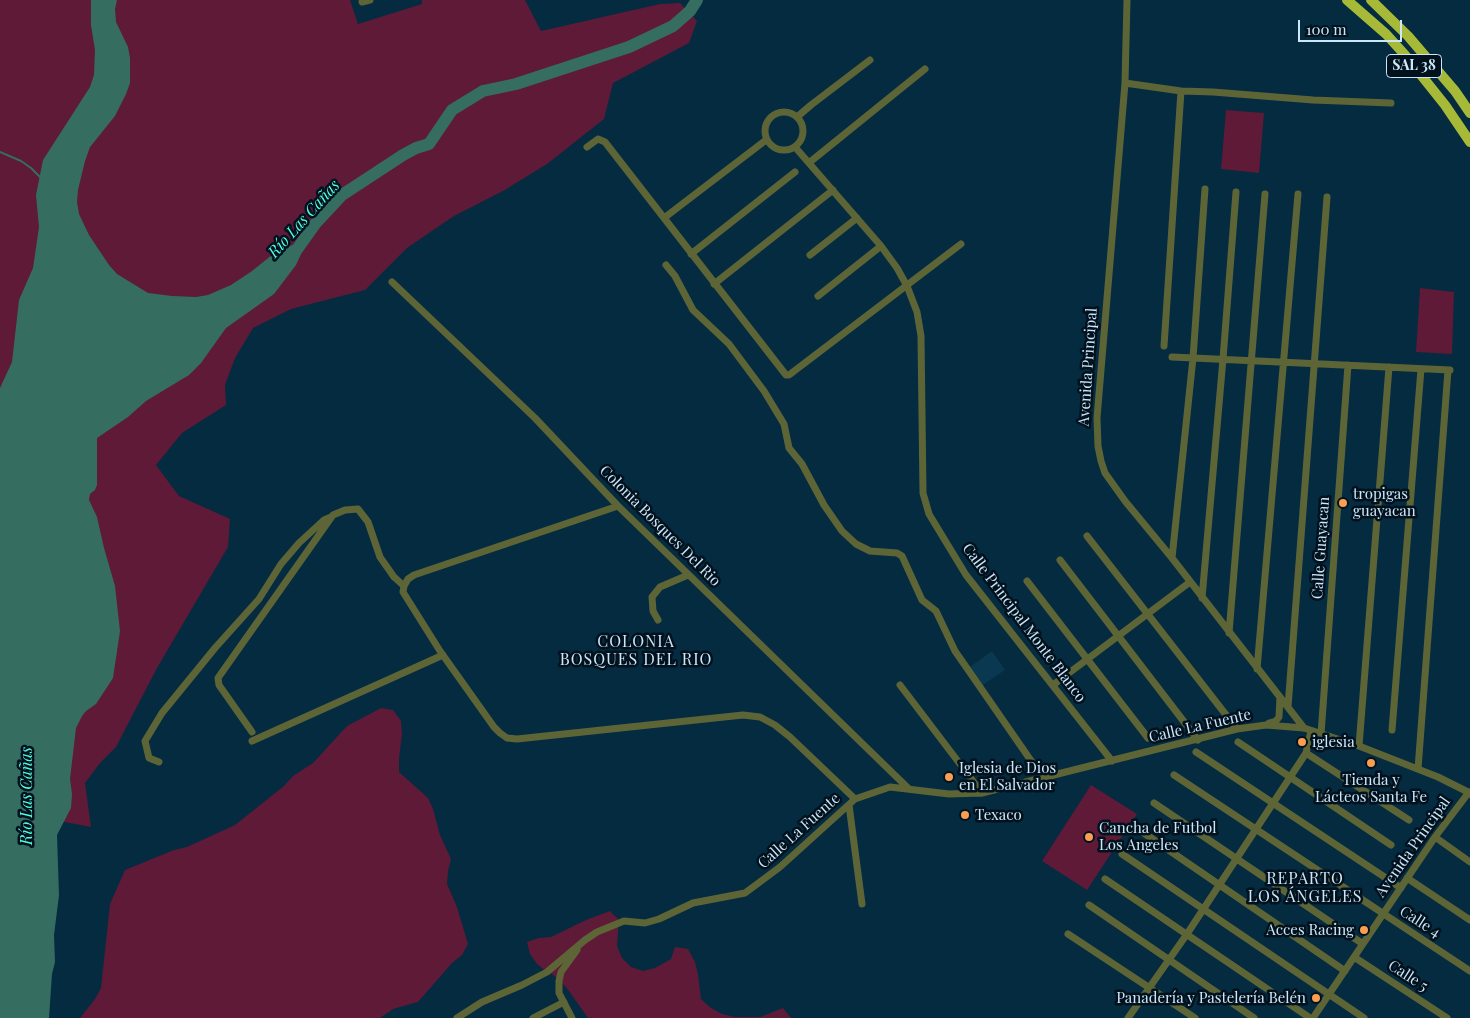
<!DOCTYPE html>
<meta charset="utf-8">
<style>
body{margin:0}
#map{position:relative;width:1470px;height:1018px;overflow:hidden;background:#042b40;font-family:"Playfair Display",serif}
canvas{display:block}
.scale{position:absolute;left:1298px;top:20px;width:104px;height:22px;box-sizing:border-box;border:2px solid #cee7f8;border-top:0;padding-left:6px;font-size:15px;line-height:18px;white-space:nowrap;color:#cee7f8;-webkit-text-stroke:4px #01121e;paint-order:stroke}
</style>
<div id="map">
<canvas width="1470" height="1018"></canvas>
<div class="scale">100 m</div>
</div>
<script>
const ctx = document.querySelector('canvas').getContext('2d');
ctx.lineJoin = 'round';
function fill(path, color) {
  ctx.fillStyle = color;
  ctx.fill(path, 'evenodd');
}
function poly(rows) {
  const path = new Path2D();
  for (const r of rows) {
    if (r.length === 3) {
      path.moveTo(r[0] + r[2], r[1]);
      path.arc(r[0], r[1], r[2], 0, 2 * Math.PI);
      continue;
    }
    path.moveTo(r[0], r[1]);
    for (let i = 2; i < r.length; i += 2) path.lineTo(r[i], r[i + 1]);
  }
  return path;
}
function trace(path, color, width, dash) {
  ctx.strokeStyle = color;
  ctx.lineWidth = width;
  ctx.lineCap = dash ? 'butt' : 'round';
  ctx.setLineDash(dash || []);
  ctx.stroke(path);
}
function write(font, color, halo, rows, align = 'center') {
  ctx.font = font + ' "Playfair Display",serif';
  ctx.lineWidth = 5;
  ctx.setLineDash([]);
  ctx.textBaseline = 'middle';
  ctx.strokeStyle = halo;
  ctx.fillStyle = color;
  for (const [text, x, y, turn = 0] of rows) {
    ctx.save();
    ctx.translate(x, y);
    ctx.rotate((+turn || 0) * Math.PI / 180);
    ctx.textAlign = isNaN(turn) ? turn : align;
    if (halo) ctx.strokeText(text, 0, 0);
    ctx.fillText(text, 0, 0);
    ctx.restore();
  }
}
const built = poly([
 [992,651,1005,670,980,687,967,669]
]);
const green = poly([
 [0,0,350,0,358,24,422,4,422,0,525,0,541,31,660,4,680,3,697,21,689,43,613,83,604,119,547,164,503,191,454,216,407,248,365,290,291,309,253,328,235,358,225,385,226,405,182,433,156,465,179,496,230,519,228,547,157,668,116,747,100,763,85,783,91,827,22,814,0,786],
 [1226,110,1264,113,1259,173,1221,169],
 [1420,288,1454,292,1452,354,1416,352],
 [381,708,393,710,401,721,402,734,399,759,399,772,428,798,433,809,440,835,451,859,448,871,447,884,457,907,468,944,462,955,452,963,418,1002,393,1009,380,1018,80,1018,95,999,101,988,110,904,125,870,174,850,187,847,235,825,284,786,293,776,313,763,347,726],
 [1091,785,1137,814,1087,890,1042,861],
 [610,911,619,920,617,946,622,958,631,967,643,971,655,968,671,959,675,947,688,949,695,962,698,974,701,999,711,1008,722,1014,735,1017,760,1017,783,1008,791,1018,588,1018,566,987,550,972,547,972,537,964,530,954,527,942,539,938,551,937,586,920]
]);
const water = poly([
 [91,0,117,0,115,9,116,22,128,47,130,58,130,83,126,94,115,116,90,147,85,161,78,190,77,202,79,214,89,235,109,265,117,274,148,293,172,296,196,297,208,295,231,285,252,271,282,247,294,245,301,254,296,265,274,294,226,328,201,363,189,375,146,401,128,417,97,438,97,485,95,490,90,494,89,500,97,517,104,548,115,586,120,631,113,678,96,704,86,711,82,716,76,728,70,779,72,794,71,808,57,835,59,895,54,935,55,962,52,974,49,1018,0,1018,0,388,12,362,19,300,33,268,39,227,36,195,43,160,90,87,94,75,95,50,91,25]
]);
const stream = poly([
 [0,152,21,161,31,168,40,177]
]);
const river = poly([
 [288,262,315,224,342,195,403,155,416,148,429,144,452,110,483,91,516,84,629,47,673,26,690,11,697,0]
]);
const minor = poly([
 [1127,0,1125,83,1097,418,1098,446,1101,461,1105,473,1125,501,1172,558,1304,728],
 [362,2,370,0],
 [1125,83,1181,91,1213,92,1313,100,1391,103],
 [784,131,19],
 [797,117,811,105,870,60],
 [587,147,598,139,605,142,786,375,789,375,961,244],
 [795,147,881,246,897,268,907,286,917,312,921,336,923,493,929,514,966,575,1112,761],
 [810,162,925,69],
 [664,218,766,140],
 [691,254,795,172],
 [810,255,857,218],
 [666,265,675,276,693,310,729,344,764,391,784,424,789,448,802,464,824,505,842,531,856,544,870,551,897,553,902,556,922,600,936,611,955,651,1043,778],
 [392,282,535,418,618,506,909,789],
 [714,284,833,190],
 [818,296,881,246],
 [1164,346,1181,91],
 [1172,357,1450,370],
 [618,506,414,575,408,579,404,586,403,592,440,651,494,727,500,733,507,738,517,739,743,715,760,717,775,725,790,737,855,799],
 [1087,536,1237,729],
 [1172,558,1193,358,1205,189],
 [1060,560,1198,740],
 [1027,581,1148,738],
 [1202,598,1223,359,1236,192],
 [658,620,653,611,652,597,660,587,688,575],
 [1229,633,1265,194],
 [1257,669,1298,194],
 [900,685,982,793],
 [1053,685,1190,582],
 [1288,707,1327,197],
 [1269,723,1276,721,1279,717,1280,697],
 [1392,730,1421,369],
 [252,732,219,685,218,678,333,515,345,510,358,509,368,522,380,557,394,577,404,586],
 [1321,734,1348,365],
 [252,741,443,655],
 [1238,742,1391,845],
 [1359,746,1389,367],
 [1196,752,1401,888],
 [1306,753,1409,820],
 [159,762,149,758,145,741,162,713,215,648,259,599,281,564,299,543,324,520,331,517],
 [1418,769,1448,370],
 [1174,775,1470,971],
 [1154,803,1363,944],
 [849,805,862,904],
 [1138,829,1345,971],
 [1435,837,1470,862],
 [1122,854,1364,1018],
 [1407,878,1470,920],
 [1105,879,1310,1018],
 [1089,905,1254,1018],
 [1068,934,1195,1018],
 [1354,957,1447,1018],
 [457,1018,482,1002,522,985,547,972,585,940,597,932,624,921,645,923,659,919,693,903,745,893,780,867,855,799,890,787,949,794,982,793,1237,729,1266,725,1304,728,1359,746,1438,777,1470,793],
 [533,1018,564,1002],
 [572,1018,559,993,559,981,561,972,577,950],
 [1128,1018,1187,934,1306,753,1311,731],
 [1313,1018,1435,837,1469,792,1470,794]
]);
const highway = poly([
 [1347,0,1386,34,1405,55,1445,105,1470,142],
 [1371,0,1408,36,1455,91,1470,113]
]);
const markers = [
 [1343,503,5,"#fb9e51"],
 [1302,742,5,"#fb9e51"],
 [1371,763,5,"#fb9e51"],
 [949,777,5,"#fb9e51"],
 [965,815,5,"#fb9e51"],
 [1089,837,5,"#fb9e51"],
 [1364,930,5,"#fb9e51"],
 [1316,998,5,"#fb9e51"]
];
const shields = [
 [1414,66,55]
];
const shieldNames = [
 ["SAL 38",1414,66]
];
const streetNames = [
 ["Avenida Principal",1088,367,-86],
 ["Colonia Bosques Del Rio",660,526,45],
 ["Calle Guayacan",1321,548,-86],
 ["Calle Principal Monte Blanco",1024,623,53],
 ["Calle La Fuente",1200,726,-13],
 ["Calle La Fuente",799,831,-42],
 ["Avenida Principal",1413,847,-55],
 ["Calle 4",1420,922,33],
 ["Calle 5",1408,976,33]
];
const poiNames = [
 ["tropigas",1353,494],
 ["guayacan",1353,511],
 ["iglesia",1312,742],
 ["Iglesia de Dios",959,768],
 ["en El Salvador",959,785],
 ["Tienda y",1371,780,"center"],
 ["Lácteos Santa Fe",1371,797,"center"],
 ["Texaco",975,815],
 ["Cancha de Futbol",1099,828],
 ["Los Angeles",1099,845],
 ["Acces Racing",1354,930,"right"],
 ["Panadería y Pastelería Belén",1306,998,"right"]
];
const waterNames = [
 ["Río Las Cañas",304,219,-48],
 ["Río Las Cañas",27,796,-90]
];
const neighbourhoodNames = [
 ["COLONIA",636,642],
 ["BOSQUES DEL RIO",636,660],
 ["REPARTO",1305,879],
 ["LOS ÁNGELES",1305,897]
];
fill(built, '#093850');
fill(green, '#5e1a37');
fill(water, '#366d61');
trace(stream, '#366d61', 2);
trace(river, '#366d61', 12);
trace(minor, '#5d6537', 7);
trace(highway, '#a6ba37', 10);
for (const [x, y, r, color] of markers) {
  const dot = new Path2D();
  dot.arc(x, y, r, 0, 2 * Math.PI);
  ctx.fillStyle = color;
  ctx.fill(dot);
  trace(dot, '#01121e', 2);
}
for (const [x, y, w] of shields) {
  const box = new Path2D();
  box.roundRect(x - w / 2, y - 11.5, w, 23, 4);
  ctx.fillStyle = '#01121e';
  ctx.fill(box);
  trace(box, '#cee7f8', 1);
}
write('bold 14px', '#cee7f8', null, shieldNames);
write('15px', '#cee7f8', '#01121e', streetNames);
write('15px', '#cee7f8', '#01121e', poiNames, 'left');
write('italic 16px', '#52ffdf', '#01121e', waterNames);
ctx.letterSpacing = '1px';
write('16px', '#cee7f8', '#01121e', neighbourhoodNames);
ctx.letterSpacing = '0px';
</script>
